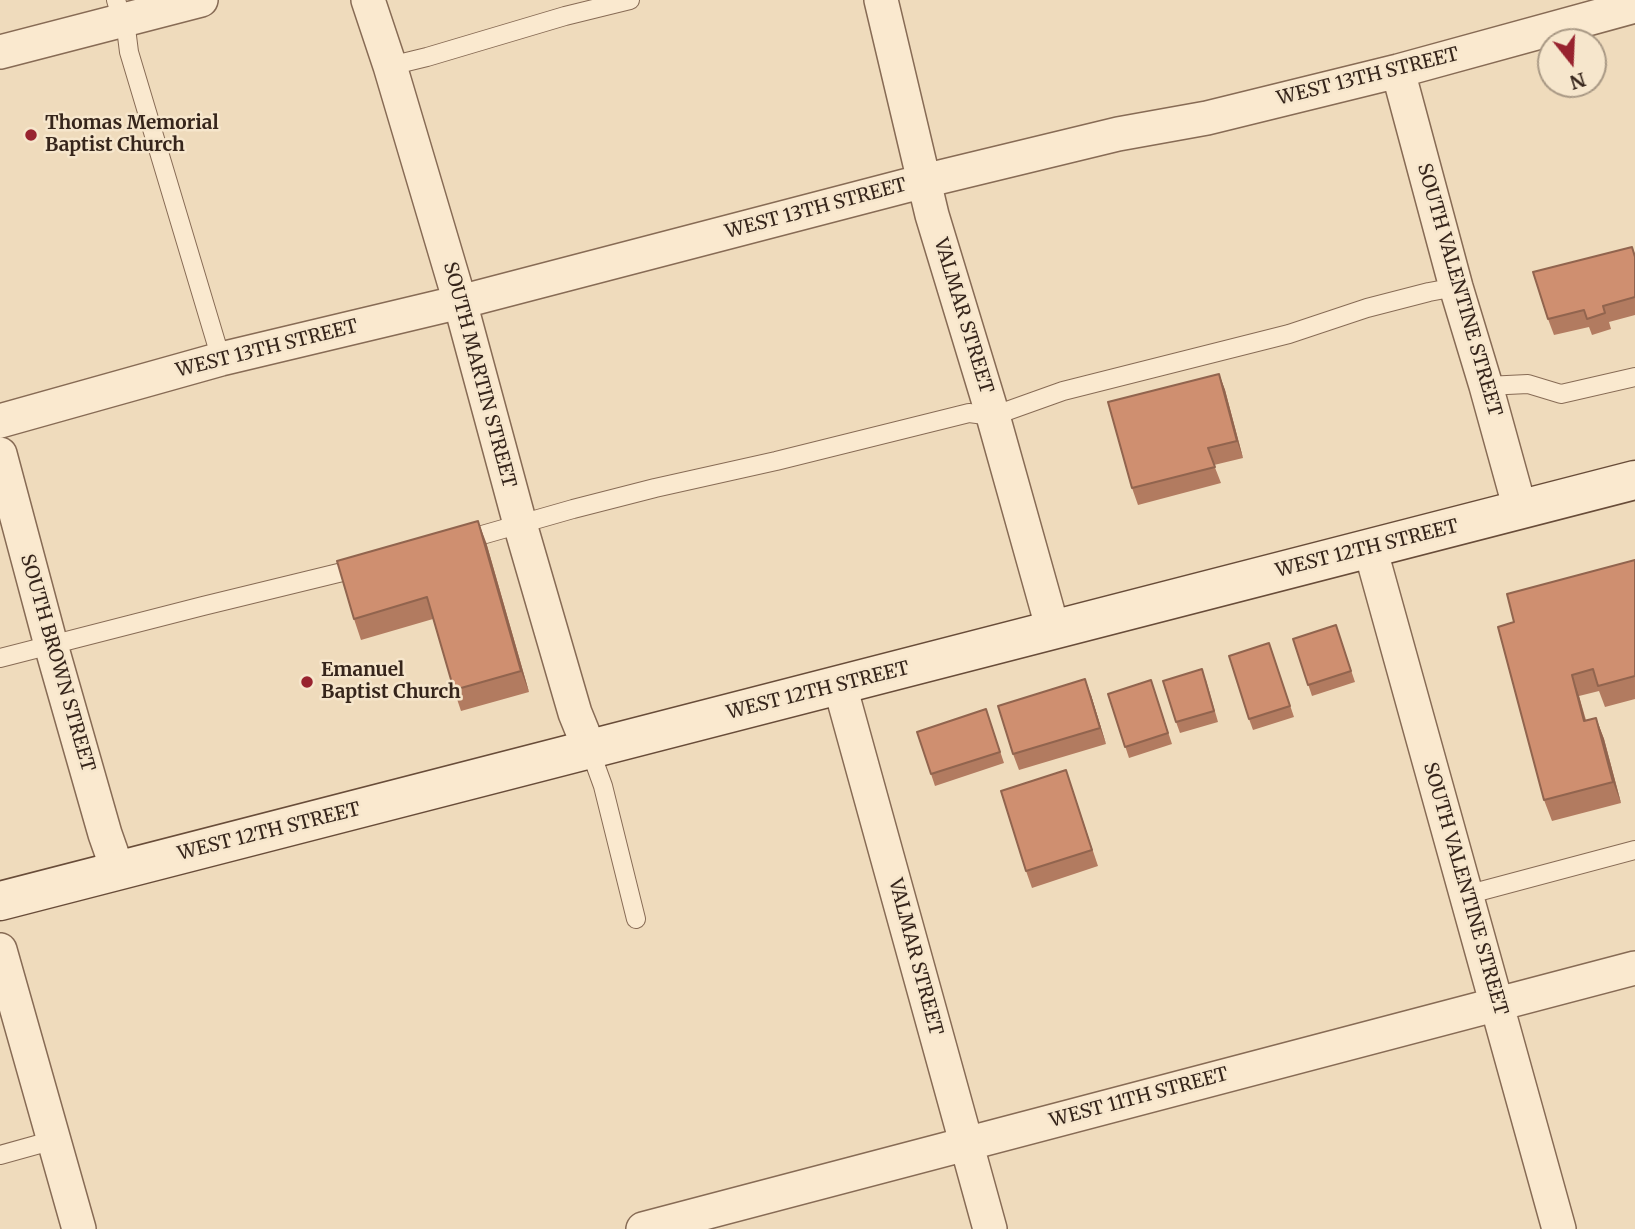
<!DOCTYPE html>
<style>
body{margin:0}
#map{position:relative;width:1635px;height:1229px;overflow:hidden;background:#efdbbc;font-family:Merriweather,serif}
canvas{display:block}
.north{position:absolute;left:1537px;top:28px;width:70px;height:70px;box-sizing:border-box;background:#f6e6cc;border:2px solid #a99985;border-radius:50%;rotate:162deg;font-size:19px;font-weight:700;line-height:28px;text-align:center;color:#36251b}
.north::after{content:'';display:block;margin:auto;width:24px;height:32px;background:#98232f;clip-path:polygon(50% 0,100% 100%,50% 72%,0 100%)}
</style>
<div id="map">
<canvas width="1635" height="1229"></canvas>
<div class="north">N</div>
</div>
<script>
const ctx = document.querySelector('canvas').getContext('2d');
ctx.lineJoin = 'round';
function poly(rows) {
  const path = new Path2D();
  for (const r of rows) {
    path.moveTo(r[0], r[1]);
    for (let i = 2; i < r.length; i += 2) path.lineTo(r[i], r[i + 1]);
  }
  return path;
}
function trace(path, color, width, dash) {
  ctx.strokeStyle = color;
  ctx.lineWidth = width;
  ctx.lineCap = dash ? 'butt' : 'round';
  ctx.setLineDash(dash || []);
  ctx.stroke(path);
}
function fill(path, color) {
  ctx.fillStyle = color;
  ctx.fill(path, 'evenodd');
}
function write(font, color, halo, rows, align = 'center') {
  ctx.font = font + ' Merriweather,serif';
  ctx.lineWidth = 5;
  ctx.setLineDash([]);
  ctx.textBaseline = 'middle';
  ctx.strokeStyle = halo;
  ctx.fillStyle = color;
  for (const [text, x, y, turn = 0] of rows) {
    ctx.save();
    ctx.translate(x, y);
    ctx.rotate((+turn || 0) * Math.PI / 180);
    ctx.textAlign = isNaN(turn) ? turn : align;
    if (halo) ctx.strokeText(text, 0, 0);
    ctx.fillText(text, 0, 0);
    ctx.restore();
  }
}
const lane = poly([
 [116,0,127,36,129,52,221,359],
 [390,66,427,57,565,16,630,0],
 [1486,386,1528,384,1561,394,1635,377],
 [461,541,573,509,655,488,776,461,969,413,993,416,1063,391,1289,334,1367,308,1429,292,1456,287],
 [0,658,203,606,363,567],
 [590,750,603,786,636,919],
 [1466,895,1635,850],
 [0,1155,54,1140]
]);
const street = poly([
 [368,0,390,66,460,302,520,524,575,713,590,750],
 [881,0,932,215,993,416,1053,630],
 [0,52,201,0],
 [1398,71,1456,287,1486,386,1520,509],
 [0,421,221,359,460,302,924,181,1118,134,1207,118,1398,71,1635,6],
 [0,454,51,645,105,834,118,871],
 [1370,548,1559,1229],
 [840,686,990,1229],
 [0,950,79,1229],
 [643,1229,1635,968]
]);
const secondary = poly([
 [0,901,1635,480]
]);
const wall = poly([
 [1632,247,1635,254,1635,315,1609,322,1611,329,1592,335,1589,327,1554,335,1548,319],
 [1219,374,1225,390,1243,458,1214,465,1221,483,1138,505,1132,488],
 [486,542,529,692,461,711,454,690,433,619,361,640,354,619],
 [1635,560,1635,699,1605,707,1599,691,1579,696,1586,720,1596,718,1604,739,1621,803,1552,821,1544,800,1514,622],
 [1336,625,1355,682,1312,696,1293,639],
 [1269,643,1294,717,1253,730,1249,719],
 [1151,680,1172,744,1129,758,1108,694],
 [1206,680,1218,722,1180,733,1176,722],
 [1091,695,1106,744,1019,770,1013,754],
 [986,709,1004,763,935,786,917,732],
 [1066,770,1098,866,1032,888,1026,871]
]);
const shadedWall = poly([
 [1219,374,1225,390,1243,458,1237,441],
 [478,521,486,542,529,692,521,671],
 [1572,675,1579,696,1591,742,1584,721],
 [1085,679,1091,695,1106,744,1100,728],
 [1596,718,1604,739,1621,803,1613,782]
]);
const building = poly([
 [1632,247,1635,257,1635,297,1603,306,1605,313,1587,319,1584,310,1548,319,1533,272,1632,247],
 [1219,374,1237,441,1208,448,1215,467,1132,488,1108,402,1219,374],
 [478,521,521,671,454,690,427,597,354,619,337,561,478,521],
 [1635,560,1635,676,1598,686,1593,669,1572,675,1584,721,1596,718,1613,782,1544,800,1498,627,1514,622,1507,594,1635,560],
 [1336,625,1351,671,1308,685,1293,639,1336,625],
 [1269,643,1290,706,1249,719,1229,656,1269,643],
 [1202,669,1214,711,1176,722,1163,681,1202,669],
 [1085,679,1100,728,1013,754,998,706,1085,679],
 [1151,680,1168,733,1125,747,1108,694,1151,680],
 [986,709,1000,752,931,774,917,732,986,709],
 [1066,770,1092,850,1026,871,1001,791,1066,770]
]);
const markers = [
 [31,135,7,"#98232f"],
 [307,682,7,"#98232f"]
];
const streetNames = [
 ["WEST 13TH STREET",1368,77,-14],
 ["WEST 13TH STREET",816,209,-15],
 ["SOUTH VALENTINE STREET",1459,290,74],
 ["VALMAR STREET",963,316,73],
 ["WEST 13TH STREET",267,349,-14],
 ["SOUTH MARTIN STREET",479,375,75],
 ["WEST 12TH STREET",1367,549,-14],
 ["SOUTH BROWN STREET",57,663,74],
 ["WEST 12TH STREET",818,691,-14],
 ["WEST 12TH STREET",269,832,-14],
 ["SOUTH VALENTINE STREET",1465,889,74],
 ["VALMAR STREET",915,957,75],
 ["WEST 11TH STREET",1139,1098,-15]
];
const poiNames = [
 ["Thomas Memorial",45,124],
 ["Baptist Church",45,146],
 ["Emanuel",321,671],
 ["Baptist Church",321,693]
];
trace(lane, '#876b55', 20);
trace(street, '#876b55', 36);
trace(secondary, '#684c39', 41);
trace(lane, '#fae9cf', 18);
trace(street, '#fae9cf', 33);
trace(secondary, '#fae9cf', 38);
fill(wall, '#b27b60');
fill(shadedWall, '#91644e');
fill(building, '#cf8f70');
trace(building, '#91644e', 2);
for (const [x, y, r, color] of markers) {
  const dot = new Path2D();
  dot.arc(x, y, r, 0, 2 * Math.PI);
  ctx.fillStyle = color;
  ctx.fill(dot);
  trace(dot, '#f6e6cc', 2.5);
}
write('19px', '#36251b', '#f6e6cc', streetNames);
write('bold 19px', '#36251b', '#f6e6cc', poiNames, 'left');
</script>
